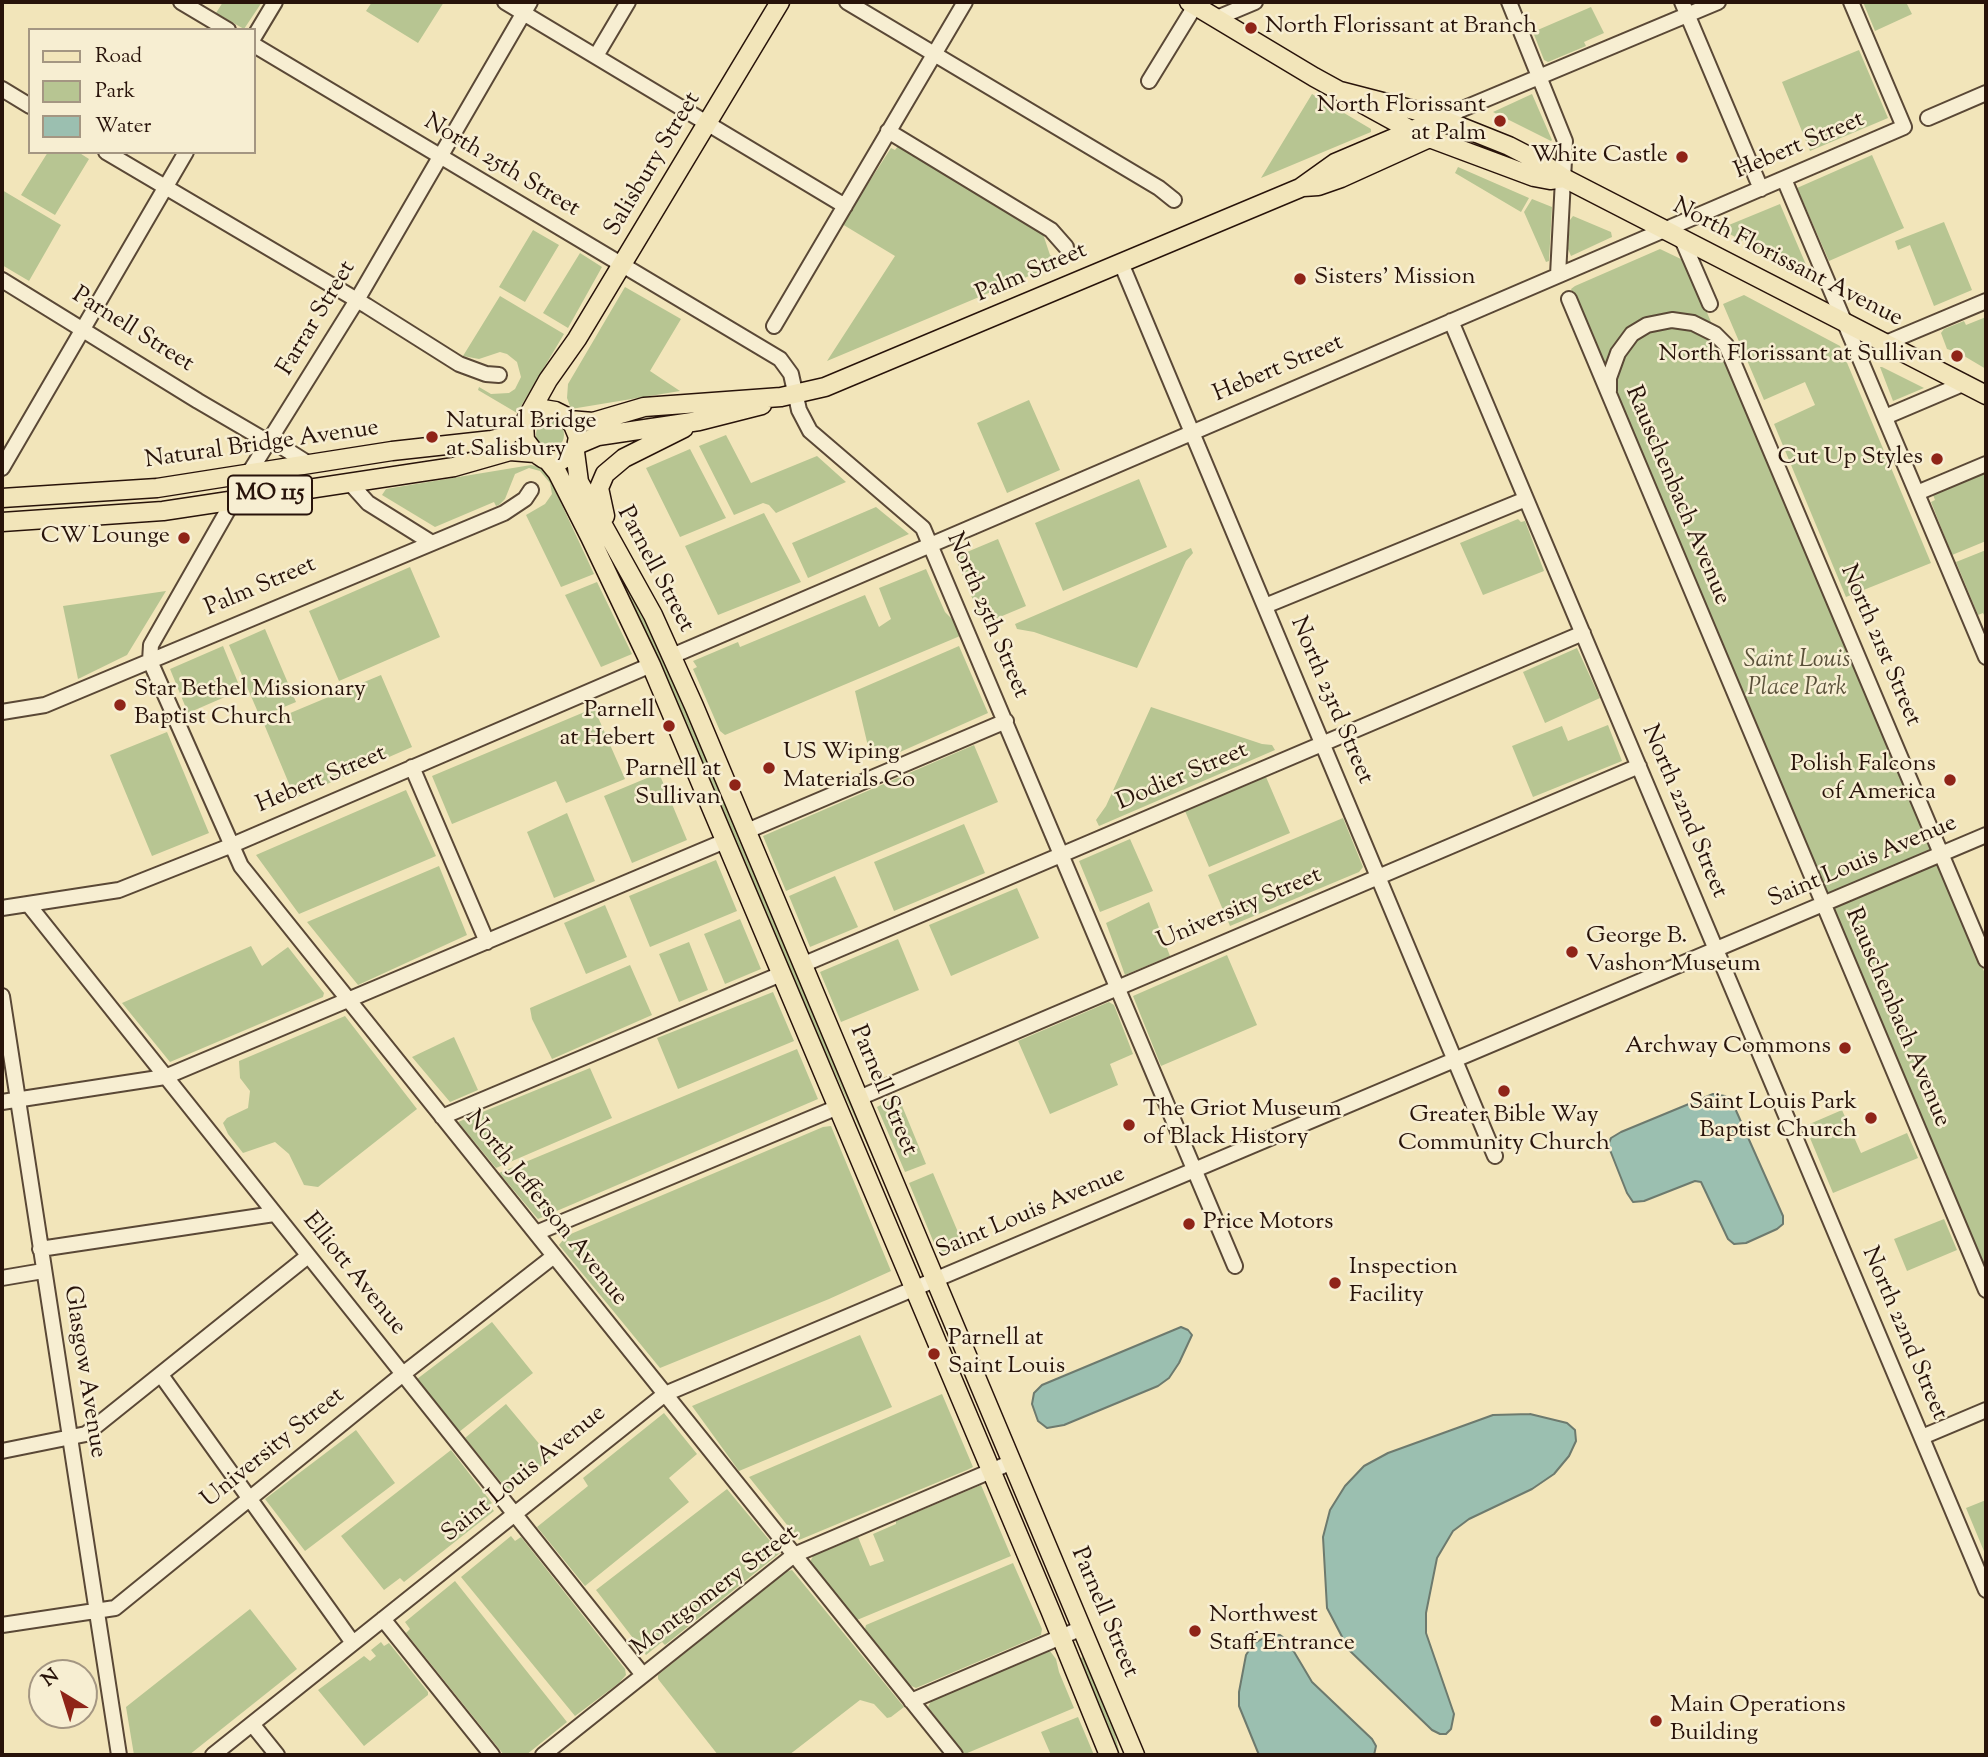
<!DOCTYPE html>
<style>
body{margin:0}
#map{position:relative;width:1988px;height:1757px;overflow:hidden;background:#f2e5ba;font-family:"Sorts Mill Goudy",serif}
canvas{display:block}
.frame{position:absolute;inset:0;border:4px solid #28130a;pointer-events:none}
.legend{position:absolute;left:28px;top:28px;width:228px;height:126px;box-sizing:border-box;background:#f7eed2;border:2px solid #a49682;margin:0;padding:9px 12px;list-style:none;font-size:21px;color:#28130a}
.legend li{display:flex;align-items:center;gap:14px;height:35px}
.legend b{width:35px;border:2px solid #a49682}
.north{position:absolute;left:28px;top:1659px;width:70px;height:70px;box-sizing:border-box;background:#f7eed2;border:2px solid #a49682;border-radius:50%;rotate:322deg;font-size:19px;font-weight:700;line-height:28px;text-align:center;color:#28130a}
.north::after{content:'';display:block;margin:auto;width:24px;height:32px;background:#8f2418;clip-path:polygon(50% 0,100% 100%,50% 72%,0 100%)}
</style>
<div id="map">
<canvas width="1988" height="1757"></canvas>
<div class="frame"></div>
<ul class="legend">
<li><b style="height:9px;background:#f2e5ba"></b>Road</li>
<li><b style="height:19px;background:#b7c592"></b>Park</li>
<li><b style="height:19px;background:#9bbfb0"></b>Water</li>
</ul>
<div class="north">N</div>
</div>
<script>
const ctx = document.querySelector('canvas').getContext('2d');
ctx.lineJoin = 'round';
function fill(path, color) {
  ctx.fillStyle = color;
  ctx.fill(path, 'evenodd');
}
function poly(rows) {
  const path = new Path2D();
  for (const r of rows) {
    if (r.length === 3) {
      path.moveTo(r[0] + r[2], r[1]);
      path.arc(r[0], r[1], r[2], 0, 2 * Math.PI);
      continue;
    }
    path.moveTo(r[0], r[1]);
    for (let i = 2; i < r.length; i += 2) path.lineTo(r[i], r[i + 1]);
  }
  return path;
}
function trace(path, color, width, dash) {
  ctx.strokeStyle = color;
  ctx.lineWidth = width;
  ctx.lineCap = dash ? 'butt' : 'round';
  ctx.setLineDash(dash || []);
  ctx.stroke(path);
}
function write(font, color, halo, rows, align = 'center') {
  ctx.font = font + ' "Sorts Mill Goudy",serif';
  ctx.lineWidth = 5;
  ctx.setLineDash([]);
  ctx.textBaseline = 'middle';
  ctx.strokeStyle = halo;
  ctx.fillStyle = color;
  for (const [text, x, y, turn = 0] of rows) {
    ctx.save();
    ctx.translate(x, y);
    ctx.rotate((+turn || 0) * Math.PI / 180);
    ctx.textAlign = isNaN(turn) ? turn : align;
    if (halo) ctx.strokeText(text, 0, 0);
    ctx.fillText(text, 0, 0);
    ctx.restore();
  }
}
const green = poly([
 [223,2,262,2,244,29,216,13],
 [372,2,444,2,418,43,366,11],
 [1863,2,1906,2,1912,14,1875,31],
 [1591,7,1604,33,1584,42,1586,46,1548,62,1544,60,1533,32],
 [1859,50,1888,118,1810,151,1782,82],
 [1312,94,1371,129,1371,132,1261,178],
 [1532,94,1552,140,1551,141,1493,112],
 [898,146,1042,231,1050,255,1056,259,1067,260,827,361,895,256,842,224,891,148,895,150],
 [48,152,78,152,89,159,55,215,21,195],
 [1872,155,1904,228,1829,261,1797,188],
 [1458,167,1529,198,1521,212,1455,173],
 [2,190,61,225,29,281,2,265],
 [1532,199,1552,207,1549,261,1546,262,1524,212],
 [1780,204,1810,274,1809,276,1722,230,1724,227],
 [1573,216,1611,232,1612,237,1571,256,1568,249,1570,220],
 [1944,222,1972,290,1934,306,1910,245,1898,250,1895,241],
 [533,230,559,245,525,302,499,287],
 [1660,249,1683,260,1687,265,1986,976,1986,1274,1571,289,1575,286],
 [580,253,602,267,568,328,543,313],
 [625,287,681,319,650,371,680,391,571,409,567,398,568,384],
 [1744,295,1840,346,1931,563,1846,597,1774,424,1815,405,1805,382,1764,400,1723,304],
 [500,296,564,334,517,413,478,390,479,387,491,394,509,393,515,389,521,377,517,362,507,354,500,352,479,359,463,356],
 [1986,317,1986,369,1959,353,1947,349,1941,333,1944,329,1964,321,1966,325],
 [1880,367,1882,367,1924,388,1893,401],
 [1029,400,1060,470,1007,493,977,423],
 [550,435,14],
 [726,435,751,483,817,456,846,482,776,513,769,505,763,503,734,515,699,446],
 [690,449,726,518,680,537,646,468],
 [531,465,540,467,547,473,594,574,561,587,526,515,545,504,552,494,550,483,540,471,529,468,515,474,505,499,499,505,496,506,494,502,435,527,382,495,386,489],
 [1986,472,1986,541,1952,555,1931,502,1935,500,1933,495],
 [1139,479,1167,547,1063,591,1035,523],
 [584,500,659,643,890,1188,887,1190,830,1062,803,1012,603,549],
 [876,507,909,534,808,578,792,543],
 [764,513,801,582,718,615,685,546],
 [1518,519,1521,522,1525,521,1544,571,1483,595,1460,543],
 [998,539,1026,606,983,624,955,557],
 [1191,548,1193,553,1186,561,1137,668,1034,632,1017,629,1015,624],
 [1986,550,1986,616,1985,617,1983,613,1978,615,1956,562],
 [410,567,440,637,339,681,309,611],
 [926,569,945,612,954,621,960,636,725,735,720,731,693,669,697,667,693,661,738,642,740,647,865,595,879,627,891,619,879,588],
 [597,582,632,654,601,667,565,595],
 [166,591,127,655,78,679,63,606],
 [265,629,296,702,260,717,229,645],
 [223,646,241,690,188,713,170,669],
 [959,646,988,713,900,752,877,761,871,759,855,691],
 [1577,648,1600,698,1545,723,1523,672],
 [381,675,412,747,295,798,264,724],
 [1151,707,1262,744,1272,745,1275,750,1099,826,1096,820,1106,806],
 [594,708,625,779,566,803,556,781,452,824,432,776],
 [1608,725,1622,761,1533,797,1512,746,1562,726,1568,741],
 [167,732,209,833,152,856,110,755],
 [974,745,998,802,786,891,763,836],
 [659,773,687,840,632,863,604,796],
 [1266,777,1290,833,1209,867,1185,811],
 [406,790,436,856,299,914,256,855],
 [567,813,595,881,554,898,527,832],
 [1343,818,1363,867,1359,872,1230,926,1208,875],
 [964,824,985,873,894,911,874,862],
 [1130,839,1153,891,1100,912,1079,861],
 [716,860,737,911,650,947,629,896],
 [439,866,467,935,358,985,307,922],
 [835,876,858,927,810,947,789,896],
 [1017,888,1039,938,951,976,929,925],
 [1149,902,1170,956,1125,975,1106,923],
 [605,905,627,957,586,974,564,923],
 [740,919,761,969,725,984,704,934],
 [898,939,919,990,841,1022,820,972],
 [689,942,708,990,679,1002,659,954],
 [251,946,262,966,288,947,324,993,323,997,170,1062,122,1003],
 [1227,955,1257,1025,1161,1066,1133,996],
 [630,965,652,1015,552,1059,532,1019,530,1008],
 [773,992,794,1041,678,1089,657,1038],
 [1109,1002,1114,1005,1133,1054,1110,1064,1118,1085,1050,1114,1018,1041],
 [345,1016,417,1109,318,1187,304,1185,289,1154,275,1142,243,1153,228,1134,223,1123,227,1118,248,1108,250,1091,240,1078,239,1061],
 [454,1037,478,1090,450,1102,412,1057],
 [797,1049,818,1099,538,1219,499,1173],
 [590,1068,612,1118,496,1168,458,1122],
 [898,1096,926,1164,905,1172,877,1107],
 [1842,1110,1861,1153,1907,1133,1918,1158,1833,1193,1805,1126],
 [831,1126,891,1271,829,1299,660,1368,559,1245,566,1236,823,1127],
 [933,1173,963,1244,941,1253,936,1248,909,1183],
 [1944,1219,1957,1250,1907,1271,1894,1239],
 [492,1322,533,1373,459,1432,417,1379],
 [860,1335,892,1407,739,1471,692,1406],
 [942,1394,973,1467,967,1470,799,1540,749,1477],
 [506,1404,551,1458,509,1492,465,1438],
 [664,1413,697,1454,669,1478,689,1502,585,1586,537,1527,588,1486,583,1478],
 [356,1430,395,1483,305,1551,265,1499],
 [451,1450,492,1503,489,1505,494,1511,404,1582,400,1578,384,1590,341,1536],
 [981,1485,1011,1556,857,1620,810,1562,813,1556,858,1537,870,1566,884,1561,873,1534,896,1524,896,1521],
 [727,1489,780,1553,665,1645,662,1642,646,1655,596,1590],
 [1986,1500,1986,1556,1966,1508],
 [511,1536,515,1541,521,1537,625,1669,626,1675,619,1683,575,1716,461,1577],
 [1013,1563,1042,1629,1041,1635,916,1688,909,1685,865,1629,866,1625],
 [792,1570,904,1707,891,1717,887,1718,874,1704,860,1700,789,1755,718,1755,658,1679,658,1675,785,1572],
 [455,1581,567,1722,526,1755,504,1755,406,1633,410,1629,405,1622],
 [250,1609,297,1669,189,1755,134,1755,126,1707],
 [381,1642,384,1646,389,1643,428,1692,428,1695,364,1746,318,1690,364,1656,370,1661,376,1656,371,1650],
 [1050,1651,1056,1659,1059,1672,1074,1708,965,1754,928,1707,931,1701],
 [1086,1656,1112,1722,1120,1755,1115,1755,1078,1659],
 [1078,1717,1094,1755,1051,1755,1041,1732]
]);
const water = poly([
 [1713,1094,1725,1096,1734,1106,1783,1216,1783,1224,1777,1229,1746,1243,1734,1244,1728,1239,1701,1182,1695,1181,1644,1201,1633,1202,1627,1193,1608,1145,1611,1138,1621,1132,1713,1094],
 [1181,1327,1188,1330,1192,1335,1179,1363,1169,1378,1158,1386,1064,1425,1047,1428,1038,1421,1032,1404,1034,1393,1042,1385,1181,1327],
 [1530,1414,1567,1423,1575,1430,1576,1441,1569,1456,1554,1474,1532,1489,1469,1519,1453,1531,1437,1558,1426,1613,1426,1633,1454,1714,1451,1729,1446,1734,1440,1734,1432,1730,1349,1650,1327,1608,1323,1537,1330,1510,1345,1486,1364,1466,1388,1453,1493,1415,1530,1414],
 [1269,1635,1280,1635,1287,1640,1312,1682,1372,1739,1376,1746,1374,1755,1259,1755,1239,1706,1239,1692,1246,1655,1253,1644,1269,1635]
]);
const minor = poly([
 [181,2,228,30],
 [505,2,845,206],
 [530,2,357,300,249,473,151,645,150,661,241,866,955,1755],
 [847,2,1159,188,1174,200],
 [1509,2,1565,141,1558,275],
 [1682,2,1761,189],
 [1217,18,1255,2],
 [254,37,275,2],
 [254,45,780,359,791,374,799,410,810,431,923,528,1235,1266],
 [596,56,628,2],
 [1149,81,1195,6],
 [2,89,30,106],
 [1441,118,1718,2],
 [1928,118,1986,93],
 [888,131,1051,230,1066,247],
 [106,152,367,306,459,364,486,374,499,375],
 [1784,179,1986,657],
 [1681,237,1710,304],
 [1121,263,1495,1156],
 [2,280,198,401,263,439,271,440,309,464],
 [1569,299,1986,1290],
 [1451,321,1986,1590],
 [774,326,965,2],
 [1886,343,1986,301],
 [1609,391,1609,378,1618,353,1632,334,1647,325,1672,320,1693,323,1715,334,1726,345,1986,960],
 [1885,417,1965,383],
 [2,468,186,152],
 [350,483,368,503,432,543],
 [1917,493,1986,464],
 [1265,606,1526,499],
 [672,656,1904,127,1851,2],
 [2,712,45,705,504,513,525,499,531,490],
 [412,767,487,942],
 [747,831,1006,721],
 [28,904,643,1675],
 [2,908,119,890,230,846,651,665],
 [802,965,1583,633],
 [2,996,119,1755],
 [859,1098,1639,766],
 [2,1102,165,1077,725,841],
 [442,1117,781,974],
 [536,1233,838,1107],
 [40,1249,274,1214],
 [2,1278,43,1271],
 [161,1375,353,1643],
 [1922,1437,1986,1410],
 [2,1451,86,1434,308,1256],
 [383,1619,492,1755],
 [2,1625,115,1608,403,1374,554,1256],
 [911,1701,1082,1628],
 [252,1724,277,1755],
 [213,1755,665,1394,1986,835],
 [543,1755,794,1555,1012,1462]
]);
const major = poly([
 [1189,2,1314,77,1416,133,1534,177,1550,180,1564,178],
 [1340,91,1429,114,1509,146,1544,164,1564,178,1986,395],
 [1303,187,1318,186,1341,178,1436,135],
 [528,416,543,409,555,411,565,416,573,425,578,437,575,452,560,461,544,459,535,453,525,440,524,423,548,380,577,339,780,2],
 [569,420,593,422,644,407,781,397,825,387,1300,188,1335,163,1441,118],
 [579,444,598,436,699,421,762,405],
 [575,452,579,482,653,615,694,706,1135,1755],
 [548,461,557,472,590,537,651,665,1050,1610,1109,1755],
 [2,498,157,488,392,451,492,440,507,436,524,423],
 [605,516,599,488,605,474,624,458,684,428],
 [2,522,163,511,454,467,510,451,535,453]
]);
const markers = [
 [1251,28,7,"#8f2418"],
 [1500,121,7,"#8f2418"],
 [1682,157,7,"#8f2418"],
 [1300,279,7,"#8f2418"],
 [1957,356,7,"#8f2418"],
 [432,437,7,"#8f2418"],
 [1937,459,7,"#8f2418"],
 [184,538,7,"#8f2418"],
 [120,705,7,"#8f2418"],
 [669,726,7,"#8f2418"],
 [769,768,7,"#8f2418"],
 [1950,780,7,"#8f2418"],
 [735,785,7,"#8f2418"],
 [1572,952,7,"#8f2418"],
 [1845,1048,7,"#8f2418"],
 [1504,1091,7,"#8f2418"],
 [1871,1118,7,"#8f2418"],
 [1129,1125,7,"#8f2418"],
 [1189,1224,7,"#8f2418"],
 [1335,1283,7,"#8f2418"],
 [934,1354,7,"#8f2418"],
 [1195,1631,7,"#8f2418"],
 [1656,1721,7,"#8f2418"]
];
const shields = [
 [270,495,84]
];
const shieldNames = [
 ["MO 115",270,495]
];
const poiNames = [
 ["North Florissant at Branch",1265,28],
 ["North Florissant",1486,107,"right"],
 ["at Palm",1486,135,"right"],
 ["White Castle",1668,157,"right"],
 ["Sisters' Mission",1314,279],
 ["North Florissant at Sullivan",1943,356,"right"],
 ["Natural Bridge",446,423],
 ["at Salisbury",446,451],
 ["Cut Up Styles",1923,459,"right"],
 ["CW Lounge",170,538,"right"],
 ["Star Bethel Missionary",134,691],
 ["Baptist Church",134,719],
 ["Parnell",655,712,"right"],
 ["at Hebert",655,740,"right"],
 ["US Wiping",783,754],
 ["Materials Co",783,782],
 ["Polish Falcons",1936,766,"right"],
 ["of America",1936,794,"right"],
 ["Parnell at",721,771,"right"],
 ["Sullivan",721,799,"right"],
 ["George B.",1586,938],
 ["Vashon Museum",1586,966],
 ["Archway Commons",1831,1048,"right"],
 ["Saint Louis Park",1857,1104,"right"],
 ["Baptist Church",1857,1132,"right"],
 ["The Griot Museum",1143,1111],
 ["of Black History",1143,1139],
 ["Greater Bible Way",1504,1117,"center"],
 ["Community Church",1504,1145,"center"],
 ["Price Motors",1203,1224],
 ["Inspection",1349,1269],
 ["Facility",1349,1297],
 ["Parnell at",948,1340],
 ["Saint Louis",948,1368],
 ["Northwest",1209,1617],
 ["Staff Entrance",1209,1645],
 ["Main Operations",1670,1707],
 ["Building",1670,1735]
];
const streetNames = [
 ["Hebert Street",1800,147,-23],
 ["Salisbury Street",654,165,-59],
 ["North 25th Street",501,167,31],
 ["North Florissant Avenue",1787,264,27],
 ["Palm Street",1032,274,-23],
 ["Farrar Street",318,319,-59],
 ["Parnell Street",132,331,32],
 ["Hebert Street",1279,370,-23],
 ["Natural Bridge Avenue",262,446,-8],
 ["Rauschenbach Avenue",1676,496,67],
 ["Parnell Street",654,570,62],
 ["Palm Street",261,588,-23],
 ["North 25th Street",986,616,67],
 ["North 21st Street",1879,646,67],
 ["North 23rd Street",1330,701,67],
 ["Dodier Street",1183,778,-23],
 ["Hebert Street",322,781,-23],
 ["North 22nd Street",1683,812,67],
 ["Saint Louis Avenue",1863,863,-23],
 ["University Street",1240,910,-23],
 ["Rauschenbach Avenue",1896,1018,67],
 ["Parnell Street",882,1091,67],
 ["North Jefferson Avenue",545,1209,51],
 ["Saint Louis Avenue",1031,1214,-23],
 ["Elliott Avenue",353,1275,51],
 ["North 22nd Street",1903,1334,67],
 ["Glasgow Avenue",83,1372,81],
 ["University Street",274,1449,-39],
 ["Saint Louis Avenue",525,1475,-39],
 ["Montgomery Street",716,1592,-37],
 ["Parnell Street",1103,1613,67]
];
const parkNames = [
 ["Saint Louis",1797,662],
 ["Place Park",1797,690]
];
fill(green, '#b7c592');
fill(water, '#9bbfb0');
trace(water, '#6d7a6e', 2);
trace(minor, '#5a4836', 18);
trace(major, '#28130a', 21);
trace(minor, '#f7eed2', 14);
trace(major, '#f2e5ba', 18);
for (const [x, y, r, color] of markers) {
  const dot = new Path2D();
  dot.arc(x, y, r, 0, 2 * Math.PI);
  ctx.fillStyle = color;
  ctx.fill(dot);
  trace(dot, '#f7eed2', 2.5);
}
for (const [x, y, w] of shields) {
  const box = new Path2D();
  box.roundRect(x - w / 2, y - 19.5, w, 39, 5);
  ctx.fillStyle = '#f7eed2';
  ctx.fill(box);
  trace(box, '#28130a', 2);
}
write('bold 23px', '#28130a', null, shieldNames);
write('24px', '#28130a', '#f7eed2', poiNames, 'left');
write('24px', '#28130a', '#f7eed2', streetNames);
write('italic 24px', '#5a513a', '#f7eed2', parkNames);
</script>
